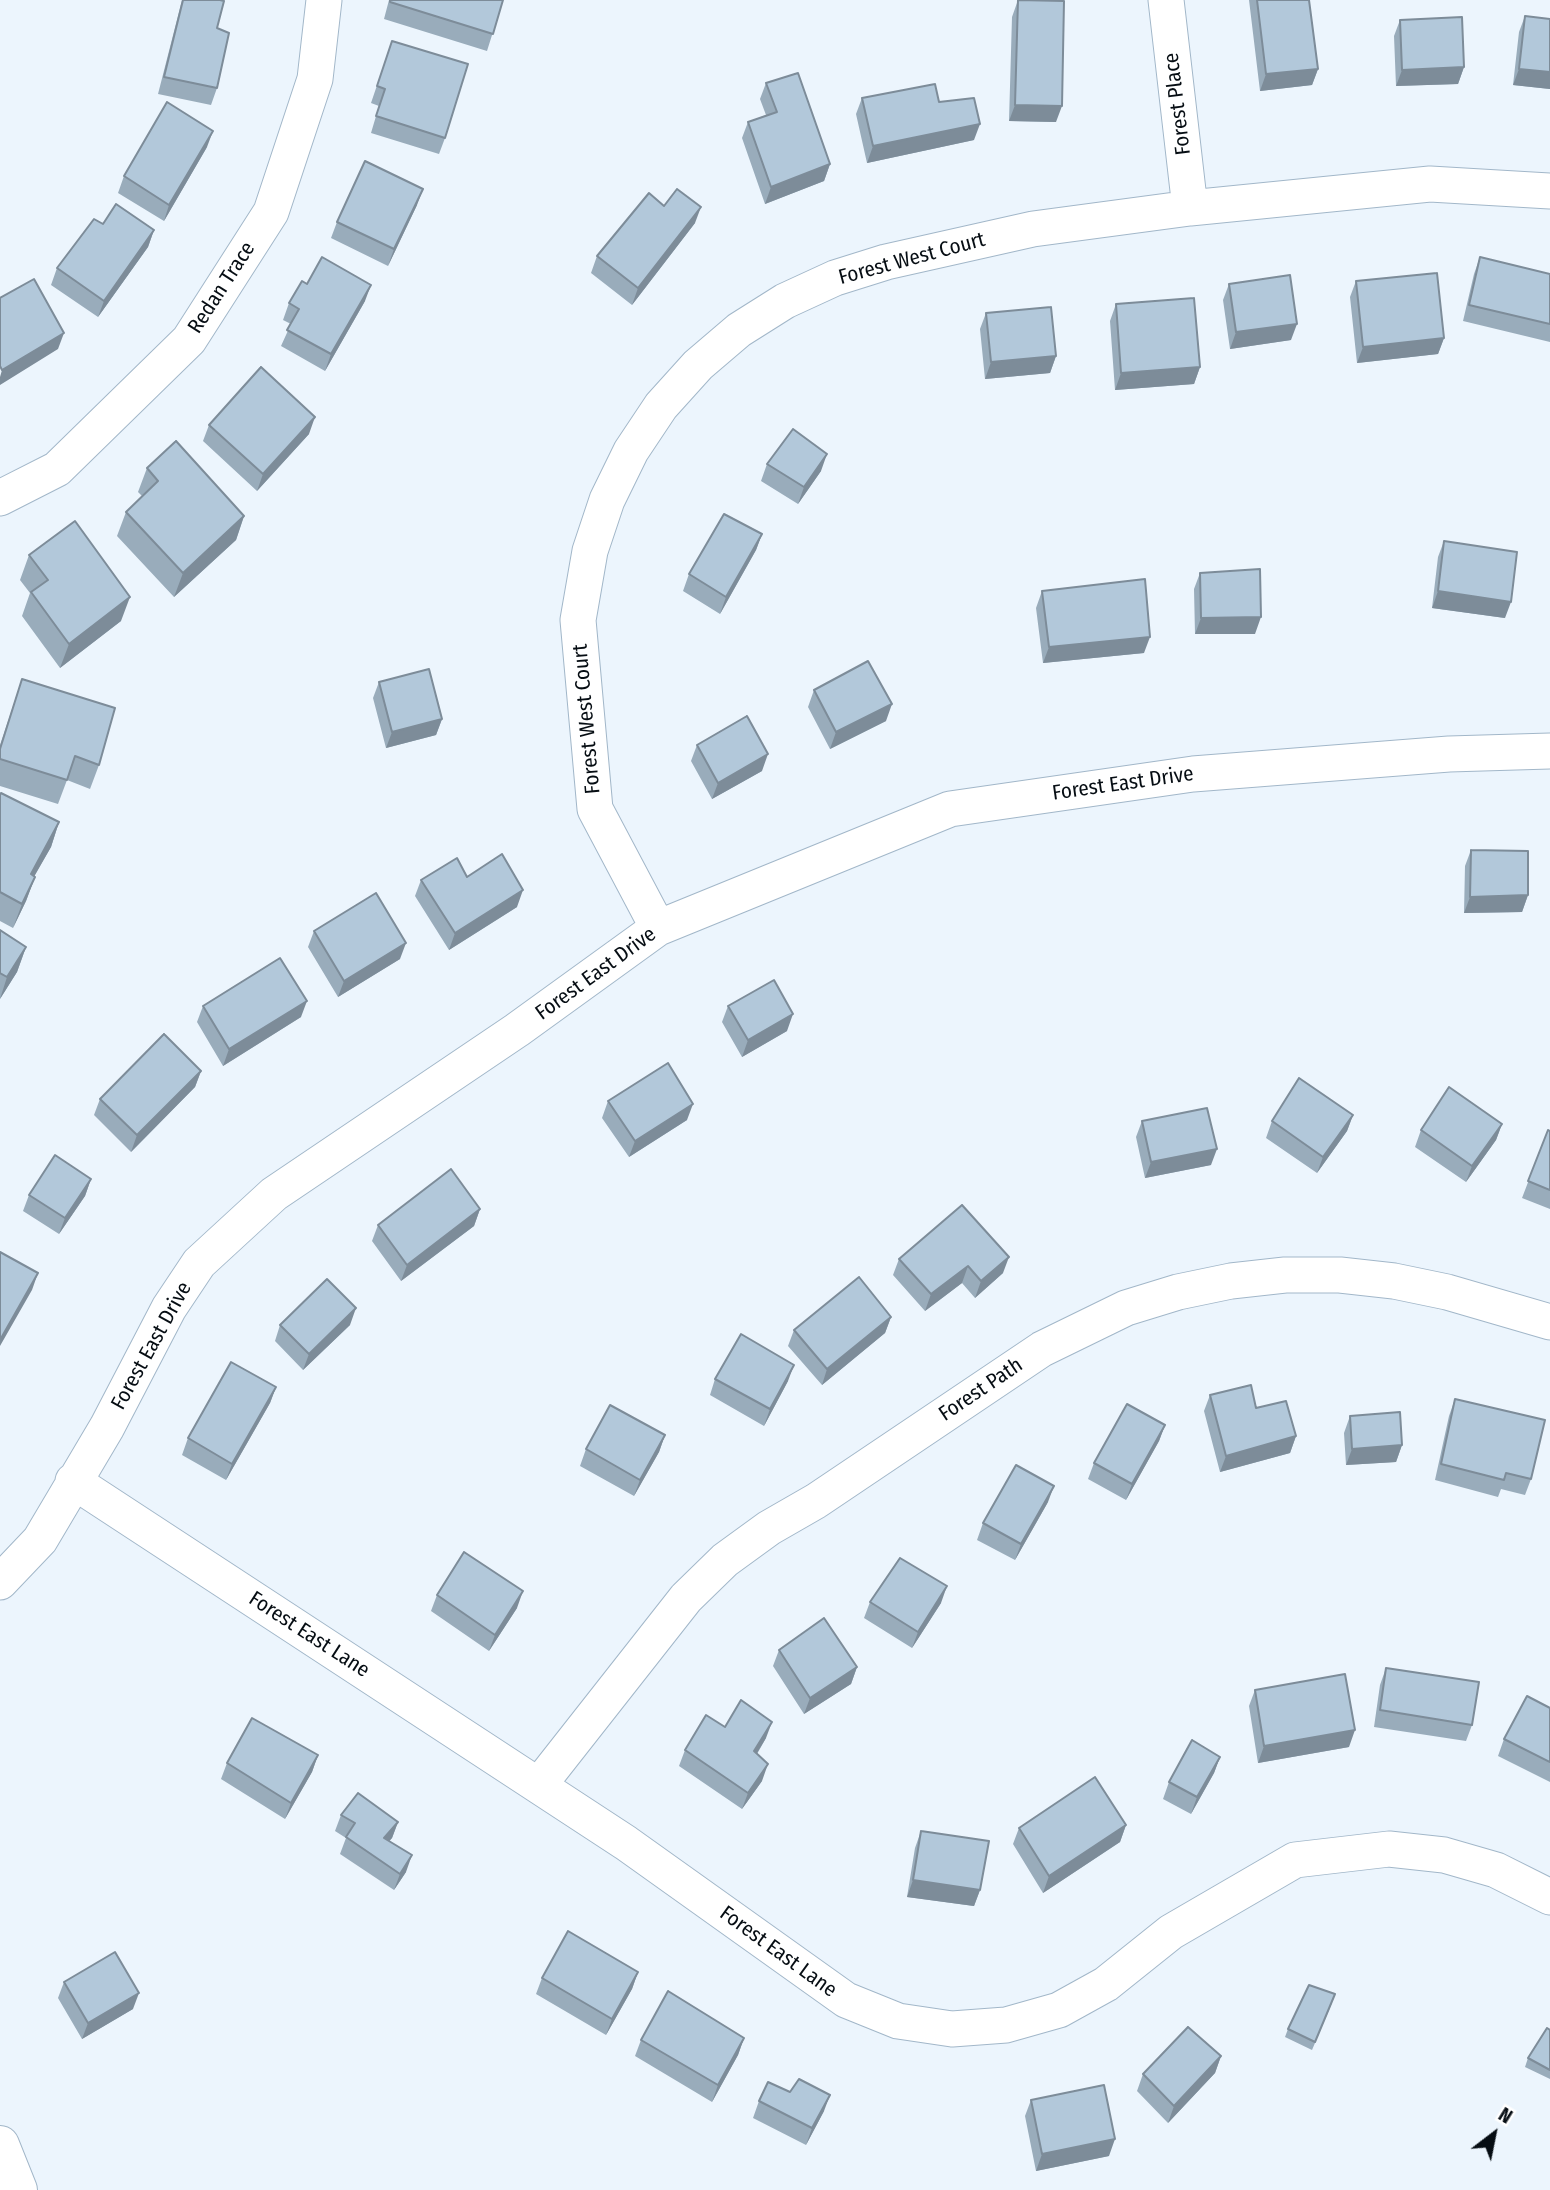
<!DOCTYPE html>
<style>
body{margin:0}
#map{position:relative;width:1550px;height:2190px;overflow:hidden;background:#ecf5fd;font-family:"Fira Sans Condensed",sans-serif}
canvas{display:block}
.north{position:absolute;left:1459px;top:2099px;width:70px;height:70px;-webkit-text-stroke:5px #fff;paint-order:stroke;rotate:32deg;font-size:19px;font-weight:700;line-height:28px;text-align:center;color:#060d13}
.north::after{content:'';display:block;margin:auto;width:24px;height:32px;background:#060d13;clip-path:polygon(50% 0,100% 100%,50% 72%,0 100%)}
</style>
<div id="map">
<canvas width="1550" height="2190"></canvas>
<div class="north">N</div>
</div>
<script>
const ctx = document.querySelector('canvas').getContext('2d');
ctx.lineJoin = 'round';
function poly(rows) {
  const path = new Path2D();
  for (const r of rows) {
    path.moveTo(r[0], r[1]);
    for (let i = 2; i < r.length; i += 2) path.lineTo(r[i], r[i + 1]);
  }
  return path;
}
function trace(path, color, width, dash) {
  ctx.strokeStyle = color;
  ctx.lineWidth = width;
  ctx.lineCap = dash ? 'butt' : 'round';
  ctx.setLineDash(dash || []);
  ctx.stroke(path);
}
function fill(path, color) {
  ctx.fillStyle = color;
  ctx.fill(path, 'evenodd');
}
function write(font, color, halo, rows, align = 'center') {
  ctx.font = font + ' "Fira Sans Condensed",sans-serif';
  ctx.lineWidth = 6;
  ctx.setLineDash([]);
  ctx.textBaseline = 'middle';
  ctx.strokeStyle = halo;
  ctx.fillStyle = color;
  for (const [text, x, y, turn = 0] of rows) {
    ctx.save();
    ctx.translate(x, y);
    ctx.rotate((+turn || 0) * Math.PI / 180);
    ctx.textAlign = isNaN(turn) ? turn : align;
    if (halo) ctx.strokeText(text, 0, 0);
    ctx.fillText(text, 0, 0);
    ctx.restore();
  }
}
const street = poly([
 [1166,0,1190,208],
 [0,498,57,469,189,340,271,212,315,79,324,0],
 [658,928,595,809,578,620,590,551,607,500,631,451,661,406,698,365,739,330,785,301,835,278,886,262,1033,229,1190,208,1430,184,1550,191],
 [73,1481,626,1843,846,2000,898,2021,952,2029,1006,2025,1059,2010,1106,1984,1171,1932,1295,1860,1389,1849,1444,1855,1496,1870,1550,1897],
 [0,1582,40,1540,107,1427,169,1308,199,1263,274,1194,517,1030,658,928,950,809,1193,774,1449,754,1550,751],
 [539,1785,686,1598,725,1560,769,1528,816,1501,1042,1349,1126,1308,1178,1292,1231,1281,1285,1275,1340,1275,1394,1281,1447,1292,1550,1322]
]);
const secondary = poly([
 [0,2145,18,2190]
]);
const wall = poly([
 [182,0,220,0,217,28,217,88,211,105,158,94],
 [389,0,503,0,487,51,384,19],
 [1018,0,1056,122,1009,121,1012,17],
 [1249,0,1309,0,1318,69,1312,85,1260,91],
 [1525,16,1550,19,1550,89,1513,85,1519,32],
 [1400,20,1464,67,1458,84,1396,86,1394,36],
 [392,41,445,138,439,154,371,133,379,106,371,103],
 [766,83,830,164,824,181,765,204,742,138,748,122,766,115,760,99],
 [862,98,939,102,974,140,867,163,856,114],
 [207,147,164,221,118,193,124,176],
 [417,205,388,266,331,238,337,222],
 [664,206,695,223,632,305,591,273,597,256],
 [103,224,154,230,148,247,98,317,51,285,57,268],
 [1480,257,1550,274,1550,342,1463,321,1474,274],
 [1356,281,1444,338,1438,354,1357,363,1350,297],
 [307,284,365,301,325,371,281,346,291,324,283,320,289,303],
 [1229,284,1291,340,1230,349,1223,300],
 [1116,304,1200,367,1194,384,1115,390,1110,321],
 [986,313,1056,356,1050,373,985,379,980,329],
 [209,425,309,434,257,491,203,441],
 [767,464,821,471,798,504,761,481],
 [147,468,244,516,236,540,174,597,117,536,126,512,142,496,138,492],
 [762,534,756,550,720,614,683,591,689,574],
 [1444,541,1505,618,1432,608,1438,557],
 [29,555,121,621,60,668,22,616,30,593,20,580],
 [1200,573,1255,634,1195,634,1194,589],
 [1042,591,1144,653,1043,663,1036,608],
 [22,679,99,765,90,789,67,780,58,804,0,786,0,745],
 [379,682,442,719,436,735,386,748,373,698],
 [814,690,886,721,830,749,808,707],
 [697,745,762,771,712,799,691,761],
 [0,795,59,822,51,847,34,876,35,877,26,901,13,928,0,921],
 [1471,850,1528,895,1522,912,1464,913,1465,866],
 [467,877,517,907,449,950,415,896,421,880],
 [0,930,26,947,17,972,0,999],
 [314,931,400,959,338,997,308,947],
 [203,1006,301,1017,223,1066,197,1022],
 [728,1006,787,1031,742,1057,722,1022],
 [201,1071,195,1087,131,1152,94,1115,100,1099],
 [608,1101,687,1120,629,1157,602,1118],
 [1353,1115,1347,1131,1317,1173,1266,1138,1272,1121],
 [1142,1121,1211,1165,1145,1178,1136,1137],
 [1502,1124,1496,1140,1466,1182,1415,1147,1421,1130],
 [1548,1130,1550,1131,1550,1209,1522,1198],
 [91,1179,85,1196,59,1234,23,1211,29,1195],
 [962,1205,1003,1273,975,1298,962,1283,925,1311,893,1275,899,1259],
 [480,1209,474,1226,401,1281,372,1241,378,1225],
 [891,1317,885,1333,822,1385,788,1346,794,1330],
 [280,1325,350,1325,303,1370,275,1341],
 [715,1379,788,1381,764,1426,710,1395],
 [276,1387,270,1403,226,1480,182,1455,188,1438],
 [1210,1395,1256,1408,1296,1436,1290,1453,1220,1472,1204,1411],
 [1455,1399,1531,1479,1525,1495,1501,1489,1498,1497,1435,1480,1449,1416],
 [1350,1416,1402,1445,1396,1462,1346,1465,1344,1433],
 [1165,1425,1159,1441,1126,1500,1088,1479,1094,1463],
 [665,1435,659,1452,634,1496,580,1466,586,1449],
 [1048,1502,1015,1560,977,1540,983,1523],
 [437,1595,517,1608,489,1651,431,1611],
 [870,1602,941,1603,912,1648,864,1618],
 [779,1650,857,1667,851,1684,804,1714,773,1666],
 [1386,1668,1472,1725,1466,1741,1374,1727,1380,1685],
 [1255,1690,1349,1747,1258,1763,1249,1706],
 [1550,1708,1550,1782,1498,1756,1504,1739],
 [725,1727,766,1738,757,1754,762,1781,742,1809,679,1766,685,1750],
 [318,1755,312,1772,285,1819,221,1779,227,1763],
 [1220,1757,1214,1773,1191,1814,1163,1799,1169,1782],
 [341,1815,398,1822,392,1838,389,1841,406,1872,394,1890,340,1854,346,1838,335,1831],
 [1126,1825,1120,1842,1043,1893,1013,1844,1019,1828],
 [921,1831,980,1890,974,1906,907,1897,915,1848],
 [638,1972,632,1989,606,2035,536,1994,542,1978],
 [64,1982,133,2009,82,2039,58,1998],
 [1332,2003,1312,2050,1285,2037,1288,2029],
 [1550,2030,1550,2079,1525,2067,1528,2058],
 [744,2038,738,2055,712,2102,635,2056,641,2040],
 [1221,2056,1215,2073,1168,2123,1137,2091,1143,2074],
 [1031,2100,1109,2156,1036,2171,1025,2116],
 [759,2101,824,2111,806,2145,753,2118]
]);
const shadedWall = poly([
 [1464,67,1458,84,1396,86,1402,70],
 [1318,69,1312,85,1260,91,1266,74],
 [1519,69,1550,72,1550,89,1513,85],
 [1015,105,1062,106,1056,122,1009,121],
 [980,124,974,140,867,163,873,146],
 [213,131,207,147,164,221,169,205],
 [830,164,824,181,765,204,771,187],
 [423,189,417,205,388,266,394,249],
 [701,207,695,223,632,305,638,288],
 [154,230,148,247,98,317,104,301],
 [371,285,365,301,325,371,331,354],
 [1297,324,1291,340,1230,349,1236,332],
 [64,333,58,349,0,385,0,377,2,370],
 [1444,338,1438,354,1357,363,1363,347],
 [1056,356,1050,373,985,379,991,362],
 [1200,367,1194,384,1115,390,1121,373],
 [315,417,309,434,257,491,263,474],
 [827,454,821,471,798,504,804,487],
 [244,516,236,540,174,597,183,573],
 [762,534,756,550,720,614,726,597],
 [1438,591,1511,602,1505,618,1432,608],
 [130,597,121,621,60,668,69,644],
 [1261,617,1255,634,1195,634,1201,618],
 [1150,637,1144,653,1043,663,1049,647],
 [892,704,886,721,830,749,836,732],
 [442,719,436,735,386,748,392,732],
 [768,754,762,771,712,799,718,783],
 [59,822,51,847,22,898,31,874],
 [35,877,26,901,13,928,22,904],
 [523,890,517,907,449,950,455,933],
 [1528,895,1522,912,1464,913,1470,897],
 [406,943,400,959,338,997,344,981],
 [26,947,17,972,0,999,7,977],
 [307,1001,301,1017,223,1066,229,1049],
 [793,1014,787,1031,742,1057,748,1040],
 [201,1071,195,1087,131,1152,137,1135],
 [693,1104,687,1120,629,1157,635,1141],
 [1353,1115,1347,1131,1317,1173,1323,1157],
 [1502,1124,1496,1140,1466,1182,1472,1166],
 [1217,1149,1211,1165,1145,1178,1151,1162],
 [91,1179,85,1196,59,1234,65,1218],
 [480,1209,474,1226,401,1281,407,1265],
 [1009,1257,1003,1273,975,1298,981,1281],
 [968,1266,962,1283,925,1311,931,1294],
 [38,1273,32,1290,0,1346,0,1340],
 [356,1308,350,1325,303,1370,309,1354],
 [891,1317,885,1333,822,1385,827,1369],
 [794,1365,788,1381,764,1426,770,1409],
 [276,1387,270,1403,226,1480,232,1464],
 [1165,1425,1159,1441,1126,1500,1132,1484],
 [665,1435,659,1452,634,1496,640,1480],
 [1296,1436,1290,1453,1220,1472,1226,1456],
 [1402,1445,1396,1462,1346,1465,1352,1449],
 [1054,1486,1048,1502,1015,1560,1021,1544],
 [947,1586,941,1603,912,1648,918,1632],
 [523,1591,517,1608,489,1651,495,1635],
 [857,1667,851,1684,804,1714,810,1698],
 [772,1722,766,1738,748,1768,754,1751],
 [1355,1730,1349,1747,1258,1763,1264,1746],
 [318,1755,312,1772,285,1819,291,1803],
 [1220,1757,1214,1773,1191,1814,1197,1797],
 [768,1764,762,1781,742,1809,748,1793],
 [398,1822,392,1838,378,1854,384,1838],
 [1126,1825,1120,1842,1043,1893,1049,1876],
 [412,1855,406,1872,394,1890,400,1874],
 [913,1880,980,1890,974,1906,907,1897],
 [638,1972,632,1989,606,2035,612,2019],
 [139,1993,133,2009,82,2039,88,2023],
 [744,2038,738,2055,712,2102,718,2085],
 [1221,2056,1215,2073,1168,2123,1174,2106],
 [830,2095,824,2111,806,2145,812,2128],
 [1115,2139,1109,2156,1036,2171,1042,2154]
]);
const building = poly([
 [183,0,220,0,224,1,217,28,229,33,217,88,164,77,183,0],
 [390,0,503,0,493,34,390,2,390,0],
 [1018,0,1064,1,1062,106,1015,105,1018,0],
 [1257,0,1309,0,1318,69,1266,74,1257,0],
 [1525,16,1550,19,1550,72,1519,69,1525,16],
 [1462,17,1464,67,1402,70,1400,20,1462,17],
 [392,41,468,64,445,138,376,116,385,89,377,86,392,41],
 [798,73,830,164,771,187,748,122,777,112,766,83,798,73],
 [935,84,939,102,974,98,980,124,873,146,862,98,935,84],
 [167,102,213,131,169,205,124,176,167,102],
 [365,161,423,189,394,249,337,222,365,161],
 [677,189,701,207,638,288,597,256,649,193,664,206,677,189],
 [116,204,154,230,104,301,57,268,94,219,103,224,116,204],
 [322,257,371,285,331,354,287,330,299,309,289,303,302,281,307,284,322,257],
 [1480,257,1550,274,1550,324,1469,305,1480,257],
 [1437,273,1444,338,1363,347,1356,281,1437,273],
 [1290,275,1297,324,1236,332,1229,284,1290,275],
 [34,279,64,333,2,370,0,366,0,298,34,279],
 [1194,298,1200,367,1121,373,1116,304,1194,298],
 [1051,307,1056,356,991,362,986,313,1051,307],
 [261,367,315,417,263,474,209,425,261,367],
 [793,429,827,454,804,487,767,464,793,429],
 [176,441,244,516,183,573,126,512,158,481,147,468,176,441],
 [724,514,762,534,726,597,689,574,724,514],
 [75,521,130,597,69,644,31,592,48,580,29,555,75,521],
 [1444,541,1517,552,1511,602,1438,591,1444,541],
 [1260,569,1261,617,1201,618,1200,573,1260,569],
 [1145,579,1150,637,1049,647,1042,591,1145,579],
 [868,661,892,704,836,732,814,690,868,661],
 [429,669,442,719,392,732,379,682,429,669],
 [22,679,115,708,99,765,75,756,67,780,0,759,0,749,22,679],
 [747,716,768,754,718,783,697,745,747,716],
 [1,793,59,822,31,874,35,877,22,904,0,892,0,795,1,793],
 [1471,850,1528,851,1528,895,1470,897,1471,850],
 [502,854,523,890,455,933,421,880,457,858,467,877,502,854],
 [376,893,406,943,344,981,314,931,376,893],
 [0,930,26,947,7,977,0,973,0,930],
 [280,958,307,1001,229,1049,203,1006,280,958],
 [774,980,793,1014,748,1040,728,1006,774,980],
 [164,1034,201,1071,137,1135,100,1099,164,1034],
 [668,1063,693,1104,635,1141,608,1101,668,1063],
 [1299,1078,1353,1115,1323,1157,1272,1121,1299,1078],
 [1449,1087,1502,1124,1472,1166,1421,1130,1449,1087],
 [1207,1108,1217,1149,1151,1162,1142,1121,1207,1108],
 [1548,1130,1550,1131,1550,1190,1528,1181,1548,1130],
 [55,1155,91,1179,65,1218,29,1195,55,1155],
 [451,1169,480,1209,407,1265,378,1225,451,1169],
 [962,1205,1009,1257,981,1281,968,1266,931,1294,899,1259,962,1205],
 [0,1252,38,1273,0,1340,0,1252],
 [859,1277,891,1317,827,1369,794,1330,859,1277],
 [327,1279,356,1308,309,1354,280,1325,327,1279],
 [741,1334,794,1365,770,1409,715,1379,741,1334],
 [231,1362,276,1387,232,1464,188,1438,231,1362],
 [1251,1385,1256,1408,1286,1401,1296,1436,1226,1456,1210,1395,1251,1385],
 [1455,1399,1545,1420,1531,1479,1506,1473,1504,1480,1441,1464,1455,1399],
 [1127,1404,1165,1425,1132,1484,1094,1463,1127,1404],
 [610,1405,665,1435,640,1480,586,1449,610,1405],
 [1400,1412,1402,1445,1352,1449,1350,1416,1400,1412],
 [1016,1465,1054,1486,1021,1544,983,1523,1016,1465],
 [464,1552,523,1591,495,1635,437,1595,464,1552],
 [900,1558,947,1586,918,1632,870,1602,900,1558],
 [824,1618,857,1667,810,1698,779,1650,824,1618],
 [1386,1668,1479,1682,1472,1725,1380,1710,1386,1668],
 [1345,1674,1355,1730,1264,1746,1255,1690,1345,1674],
 [1527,1696,1550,1708,1550,1762,1504,1739,1527,1696],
 [741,1700,772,1722,754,1751,768,1764,748,1793,685,1750,706,1715,725,1727,741,1700],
 [252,1718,318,1755,291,1803,227,1763,252,1718],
 [1192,1740,1220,1757,1197,1797,1169,1782,1192,1740],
 [1095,1777,1126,1825,1049,1876,1019,1828,1095,1777],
 [358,1793,398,1822,384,1838,412,1855,400,1874,346,1837,355,1823,341,1815,358,1793],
 [921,1831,989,1841,980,1890,913,1880,921,1831],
 [568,1931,638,1972,612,2019,542,1978,568,1931],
 [115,1952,139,1993,88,2023,64,1982,115,1952],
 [1309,1985,1335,1994,1315,2042,1288,2029,1309,1985],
 [668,1991,744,2038,718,2085,641,2040,668,1991],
 [1188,2027,1221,2056,1174,2106,1143,2074,1188,2027],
 [1547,2028,1550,2030,1550,2070,1528,2058,1547,2028],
 [799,2079,830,2095,812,2128,759,2101,768,2082,790,2092,799,2079],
 [1104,2085,1115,2139,1042,2154,1031,2100,1104,2085]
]);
const streetNames = [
 ["Forest Place",1178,104,-97],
 ["Forest West Court",912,259,-15],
 ["Redan Trace",222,288,-57],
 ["Forest West Court",587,719,-95],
 ["Forest East Drive",1123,784,-8],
 ["Forest East Drive",596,974,-36],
 ["Forest East Drive",152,1346,-61],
 ["Forest Path",981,1390,-34],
 ["Forest East Lane",309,1635,33],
 ["Forest East Lane",778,1952,36]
];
trace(street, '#a2b7c9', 37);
trace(secondary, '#a2b7c9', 40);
trace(street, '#fff', 35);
trace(secondary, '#fff', 38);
fill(wall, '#99acbb');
fill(shadedWall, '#7d8c99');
fill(building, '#b2c8da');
trace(building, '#7d8c99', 2);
write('21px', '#060d13', '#fff', streetNames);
</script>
